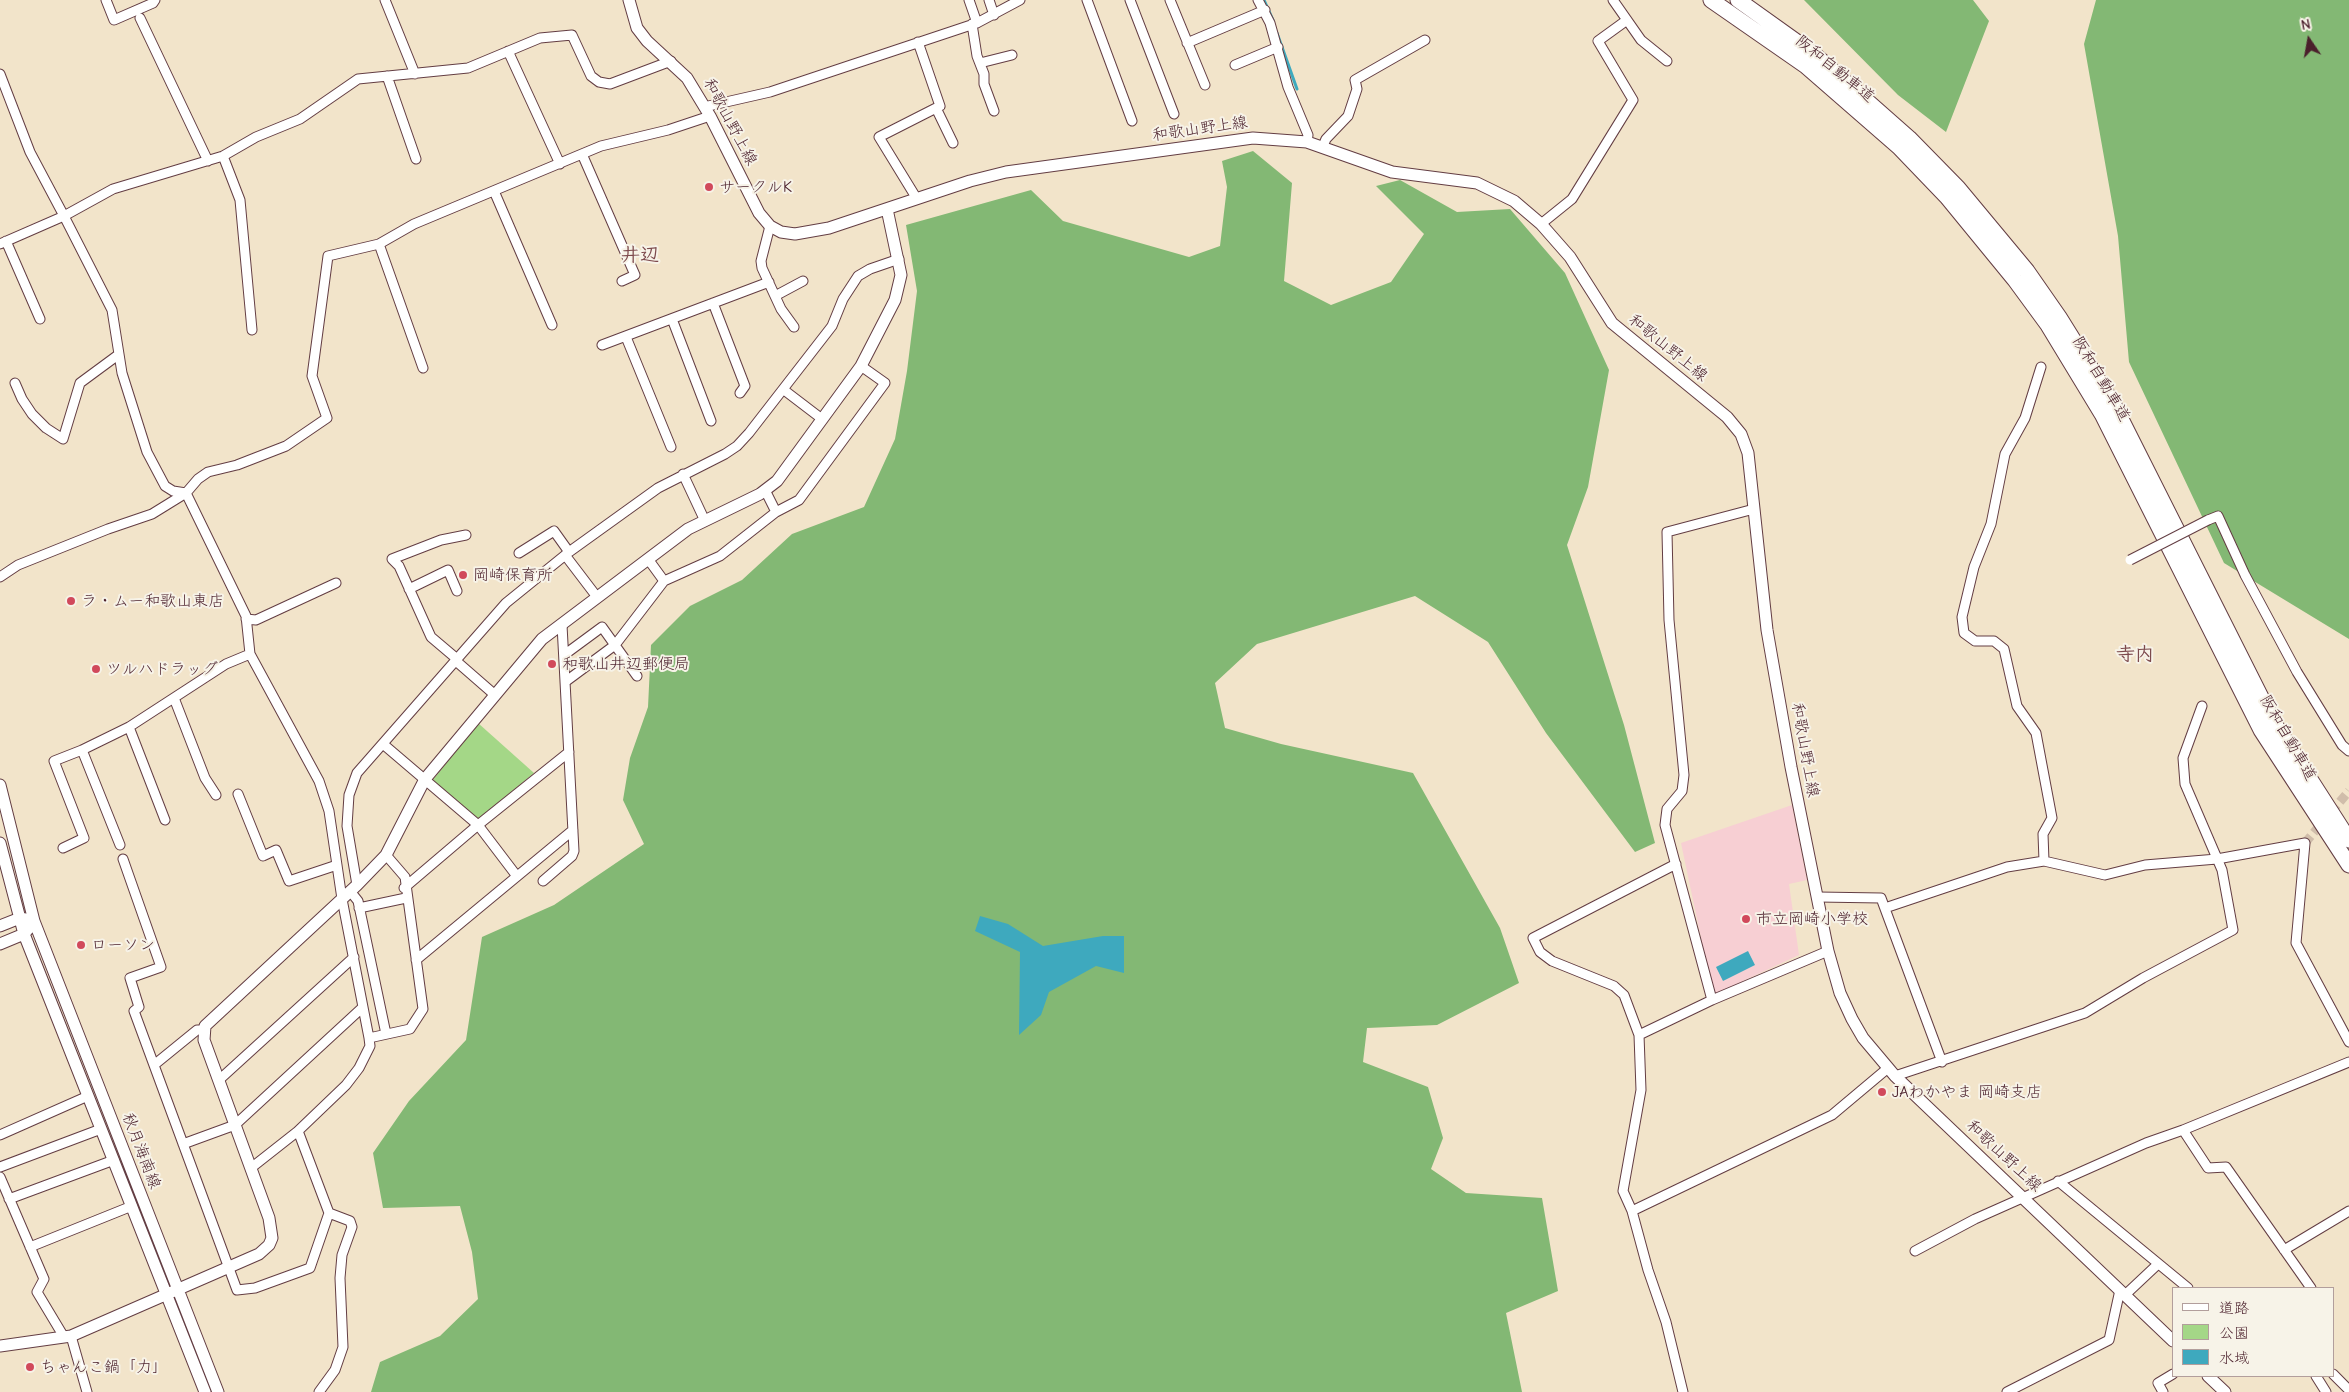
<!DOCTYPE html>
<meta charset="utf-8">
<style>
body{margin:0}
#map{position:relative;width:2349px;height:1392px;overflow:hidden;background:#f2e4ca;font-family:"Comic Neue","Klee One",sans-serif}
canvas{display:block}
.legend{position:absolute;left:2172px;top:1287px;width:162px;height:90px;box-sizing:border-box;background:#f7f3e8;border:1px solid #b29e9c;margin:0;padding:6px 9px;list-style:none;font-size:15px;color:#4a1f2b}
.legend li{display:flex;align-items:center;gap:10px;height:25px}
.legend b{width:25px;border:1px solid #b29e9c}
.north{position:absolute;left:2284px;top:15px;width:50px;height:50px;-webkit-text-stroke:4px #f7f3e8;paint-order:stroke;rotate:348deg;font-size:14px;font-weight:700;line-height:20px;text-align:center;color:#4a1f2b}
.north::after{content:'';display:block;margin:auto;width:18px;height:22px;background:#4a1f2b;clip-path:polygon(50% 0,100% 100%,50% 72%,0 100%)}
</style>
<div id="map">
<canvas width="2349" height="1392"></canvas>
<ul class="legend">
<li><b style="height:6px;background:#fff"></b>道路</li>
<li><b style="height:14px;background:#a4d787"></b>公園</li>
<li><b style="height:14px;background:#3ea9be"></b>水域</li>
</ul>
<div class="north">N</div>
</div>
<script>
const ctx = document.querySelector('canvas').getContext('2d');
ctx.lineJoin = 'round';
function fill(path, color) {
  ctx.fillStyle = color;
  ctx.fill(path, 'evenodd');
}
function poly(rows) {
  const path = new Path2D();
  for (const r of rows) {
    path.moveTo(r[0], r[1]);
    for (let i = 2; i < r.length; i += 2) path.lineTo(r[i], r[i + 1]);
  }
  return path;
}
function trace(path, color, width, dash) {
  ctx.strokeStyle = color;
  ctx.lineWidth = width;
  ctx.lineCap = dash ? 'butt' : 'round';
  ctx.setLineDash(dash || []);
  ctx.stroke(path);
}
function write(font, color, halo, rows, align = 'center') {
  ctx.font = font + ' "Comic Neue","Klee One",sans-serif';
  ctx.lineWidth = 4;
  ctx.setLineDash([]);
  ctx.textBaseline = 'middle';
  ctx.strokeStyle = halo;
  ctx.fillStyle = color;
  for (const [text, x, y, turn = 0] of rows) {
    ctx.save();
    ctx.translate(x, y);
    ctx.rotate((+turn || 0) * Math.PI / 180);
    ctx.textAlign = isNaN(turn) ? turn : align;
    if (halo) ctx.strokeText(text, 0, 0);
    ctx.fillText(text, 0, 0);
    ctx.restore();
  }
}
const built = poly([
 [1792,805,1807,880,1789,884,1799,955,1713,995,1681,843]
]);
const green = poly([
 [478,723,534,773,479,819,432,781]
]);
const forest = poly([
 [1804,0,1973,0,1989,21,1946,132,1898,95],
 [2096,0,2349,0,2349,639,2224,563,2129,362,2118,236,2084,44],
 [1253,151,1292,183,1284,281,1331,305,1391,282,1424,234,1376,186,1400,180,1457,212,1510,209,1565,273,1609,370,1588,487,1567,545,1624,725,1655,843,1635,852,1546,733,1488,642,1415,596,1257,644,1215,683,1225,728,1281,744,1413,773,1500,928,1519,983,1437,1025,1367,1028,1363,1062,1428,1087,1443,1138,1431,1169,1466,1193,1542,1198,1558,1291,1506,1313,1522,1392,371,1392,380,1362,440,1336,478,1299,472,1252,460,1206,383,1208,373,1153,409,1101,466,1040,482,937,554,905,644,844,623,800,630,758,648,707,651,645,690,606,742,580,792,534,864,507,895,439,907,371,917,291,906,225,1031,190,1063,221,1189,257,1220,246,1227,187,1222,161]
]);
const water = poly([
 [980,916,1008,924,1043,946,1103,936,1124,936,1124,973,1096,966,1049,992,1041,1015,1019,1035,1020,952,975,931],
 [1748,951,1755,965,1723,981,1716,967]
]);
const stream = poly([
 [1264,0,1273,20],
 [1277,33,1297,89]
]);
const streetTunnel = poly([
 [2305,843,2349,791]
]);
const street = poly([
 [106,0,114,20,153,3,155,0],
 [385,0,415,74],
 [969,0,977,23],
 [989,0,994,15],
 [1087,0,1132,121],
 [1130,0,1174,114],
 [1170,0,1205,85],
 [1258,0,1270,23,1288,87,1308,135,1307,142],
 [1613,0,1641,40,1667,61],
 [140,18,208,161],
 [972,24,977,56,984,74,984,84,994,111],
 [1187,43,1265,10],
 [508,51,560,164],
 [980,63,1012,55],
 [1235,65,1278,47],
 [0,74,30,152,64,216,112,310,122,373,147,452,165,486,173,491,186,493],
 [387,76,416,159],
 [704,107,770,92,977,23,1020,0],
 [936,108,953,143],
 [1323,146,1326,139,1348,116,1357,89,1355,80,1425,40],
 [582,154,635,275,622,281],
 [223,156,240,200,252,330],
 [494,191,552,325],
 [917,199,879,137,940,106,918,42],
 [1541,224,1572,199,1633,100,1598,41,1627,20],
 [770,226,761,261,762,268,781,309,794,327],
 [6,241,40,319],
 [0,244,64,216,113,189,223,156,256,137,300,119,358,79,468,68,540,38,572,35,591,76,599,82,610,84,671,61],
 [379,244,423,368],
 [775,296,803,281],
 [713,303,745,386,740,393],
 [672,319,711,421],
 [626,337,671,447],
 [602,345,769,282],
 [2041,367,2025,418,2005,454,1991,524,1974,567,1962,617,1964,633,1975,641,1994,641,2004,649,2017,706,2036,733,2052,818,2043,834,2044,861],
 [15,383,22,399,32,414,46,428,63,439,80,383,118,355],
 [784,390,822,419],
 [683,474,705,521],
 [765,490,776,512],
 [186,493,246,616,250,654,319,781,329,811,342,899,369,1038,370,1046,359,1068,346,1085,298,1131,251,1168],
 [2208,520,2218,516,2245,575,2297,672,2342,745,2349,751],
 [519,553,554,531,569,552],
 [565,555,597,597],
 [648,559,664,581],
 [0,577,18,565,108,529,152,514,186,493,198,479,208,472,237,465,286,446,327,418,312,376,328,256,379,244,414,224,601,146,668,130,710,116],
 [409,589,448,570,457,591],
 [246,619,256,620,336,583],
 [564,655,602,627,637,676],
 [457,659,431,637,399,566,392,559,441,540,466,535],
 [456,661,495,695],
 [565,682,615,645,664,581,720,556,776,512,799,500,885,383,861,366],
 [174,698,205,778,216,795],
 [129,727,165,820],
 [383,744,478,825,516,875],
 [82,750,120,845],
 [238,794,263,856,276,850,289,881,337,865],
 [63,848,84,838,54,761,82,750,129,727,226,664,250,654],
 [123,859,161,967,130,978,139,1007,134,1011,237,1290,255,1288,310,1268,329,1213],
 [1676,864,1533,938,1540,952,1552,961,1614,986,1624,995,1639,1035,1641,1090,1623,1191,1632,1211,1648,1270,1666,1322,1683,1392],
 [543,881,572,856,574,851,562,625],
 [357,885,347,826,349,795,357,773,506,603,569,552,658,488,725,454,737,446,749,433,832,326,843,299,858,276,870,269,899,259],
 [404,888,478,825,569,752],
 [350,891,358,901,386,1034],
 [1818,897,1881,898,1942,1062],
 [359,908,406,898],
 [1885,908,2007,867,2044,861,2105,875,2145,865,2217,859,2305,843,2296,943,2349,1042],
 [416,960,573,830],
 [1712,1000,1665,825,1667,809,1682,791,1684,775,1669,620,1667,532,1754,509],
 [1639,1035,1712,1000,1828,951],
 [369,1038,410,1029,423,1009,405,877,386,855],
 [154,1065,197,1030,204,1030],
 [1895,1076,2085,1013,2143,978,2233,930,2222,870,2185,784,2183,758,2202,706],
 [219,1080,354,957],
 [2183,1130,2208,1168,2226,1167,2311,1288],
 [298,1131,329,1213,350,1221,352,1227,342,1255,340,1278,343,1347,335,1370,319,1392],
 [0,1135,88,1096],
 [183,1144,235,1125,363,1007],
 [0,1167,101,1129],
 [0,1177,44,1279,37,1292,64,1337],
 [2058,1181,2188,1288],
 [9,1199,114,1160],
 [1632,1211,1832,1115,1888,1068],
 [30,1247,132,1206],
 [2284,1250,2349,1211],
 [1915,1251,1975,1219,2146,1143,2183,1130,2349,1062],
 [2125,1295,2158,1264],
 [71,1336,87,1392],
 [2333,1374,2349,1390],
 [2316,1376,2326,1392],
 [2007,1392,2109,1340,2120,1290],
 [2163,1392,2158,1383,2173,1374]
]);
const secondary = poly([
 [629,0,637,28,647,41,687,78,710,116,759,213,770,226,781,232,795,234,829,228,970,181,1006,172,1253,138,1307,142,1392,172,1477,183,1514,201,1541,224,1570,257,1612,323,1727,417,1741,434,1748,453,1767,630,1791,767,1828,951,1840,993,1852,1019,1863,1038,1895,1076,2173,1341],
 [0,785,34,921,218,1392],
 [0,843,24,934,205,1392],
 [0,926,20,918,25,919],
 [0,944,24,934,29,928],
 [0,1346,71,1336,259,1254,269,1245,272,1238,269,1218,204,1040,205,1026,357,885,386,855,425,779,542,639,688,529,760,494,777,481,861,366,895,300,901,275,887,209],
 [2208,1376,2225,1392]
]);
const highway = poly([
 [1711,0,1806,66,1899,147,1947,197,2015,280,2048,325,2102,414,2261,730,2349,865],
 [1738,0,1815,55,1909,138,1958,188,2027,271,2059,317,2115,407,2274,723,2349,840]
]);
const streetBridge = poly([
 [2130,560,2208,520]
]);
const markers = [
 [709,187,5,"#d1495b"],
 [463,575,5,"#d1495b"],
 [71,601,5,"#d1495b"],
 [552,664,5,"#d1495b"],
 [96,669,5,"#d1495b"],
 [1746,919,5,"#d1495b"],
 [81,945,5,"#d1495b"],
 [1882,1092,5,"#d1495b"],
 [30,1367,5,"#d1495b"]
];
const streetNames = [
 ["阪和自動車道",1835,69,39],
 ["和歌山野上線",730,122,62],
 ["和歌山野上線",1200,129,-8],
 ["和歌山野上線",1668,348,39],
 ["阪和自動車道",2101,379,59],
 ["阪和自動車道",2288,738,60],
 ["和歌山野上線",1805,750,80],
 ["秋月海南線",141,1151,69],
 ["和歌山野上線",2004,1156,43]
];
const poiNames = [
 ["サークルK",719,187],
 ["岡崎保育所",473,575],
 ["ラ・ムー和歌山東店",81,601],
 ["和歌山井辺郵便局",562,664],
 ["ツルハドラッグ",106,669],
 ["市立岡崎小学校",1756,919],
 ["ローソン",91,945],
 ["JAわかやま 岡崎支店",1892,1092],
 ["ちゃんこ鍋「力」",40,1367]
];
const quarterNames = [
 ["井辺",640,256],
 ["寺内",2135,655]
];
fill(built, '#f7cfd3');
fill(green, '#a4d787');
fill(forest, '#83b874');
fill(water, '#3ea9be');
trace(stream, '#3ea9be', 3);
trace(streetTunnel, '#d0bdaa', 9, [9, 4.5]);
trace(street, '#633d43', 11);
trace(secondary, '#633d43', 13);
trace(highway, '#633d43', 17);
trace(street, '#fff', 9);
trace(secondary, '#fff', 11);
trace(highway, '#fff', 15);
trace(streetBridge, '#633d43', 11, []);
trace(streetBridge, '#fff', 9);
for (const [x, y, r, color] of markers) {
  const dot = new Path2D();
  dot.arc(x, y, r, 0, 2 * Math.PI);
  ctx.fillStyle = color;
  ctx.fill(dot);
  trace(dot, '#f7f3e8', 2);
}
write('16px', '#4a1f2b', '#f7f3e8', streetNames);
write('16px', '#4a1f2b', '#f7f3e8', poiNames, 'left');
write('bold 19px', '#7d4a4d', '#f7f3e8', quarterNames);
</script>
